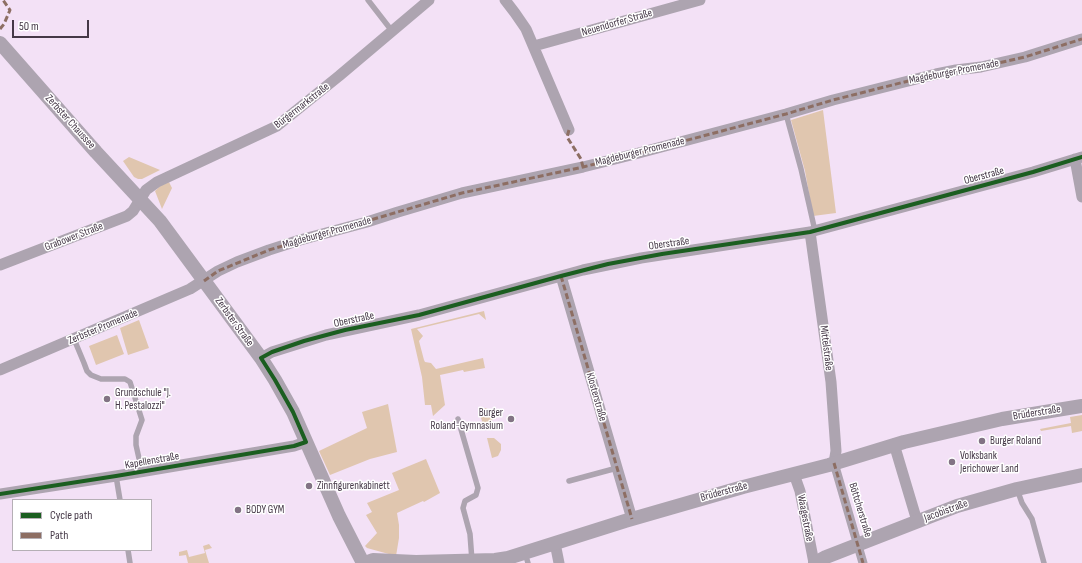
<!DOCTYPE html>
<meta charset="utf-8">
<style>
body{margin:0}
#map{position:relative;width:1082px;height:563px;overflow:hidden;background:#f3e1f6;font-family:"Sofia Sans Condensed",sans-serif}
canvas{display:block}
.legend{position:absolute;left:12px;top:499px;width:140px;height:52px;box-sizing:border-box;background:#fff;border:1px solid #b5afb5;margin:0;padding:5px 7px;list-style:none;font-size:12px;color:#453847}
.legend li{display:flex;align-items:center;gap:8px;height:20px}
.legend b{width:20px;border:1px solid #b5afb5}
.scale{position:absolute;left:12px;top:20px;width:77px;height:18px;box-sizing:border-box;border:2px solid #453847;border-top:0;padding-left:5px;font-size:12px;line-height:14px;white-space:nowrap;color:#453847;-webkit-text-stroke:3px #fff;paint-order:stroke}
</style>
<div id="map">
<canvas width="1082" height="563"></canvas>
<ul class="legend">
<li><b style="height:5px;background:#1b5e20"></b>Cycle path</li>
<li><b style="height:5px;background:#8d6e63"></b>Path</li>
</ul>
<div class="scale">50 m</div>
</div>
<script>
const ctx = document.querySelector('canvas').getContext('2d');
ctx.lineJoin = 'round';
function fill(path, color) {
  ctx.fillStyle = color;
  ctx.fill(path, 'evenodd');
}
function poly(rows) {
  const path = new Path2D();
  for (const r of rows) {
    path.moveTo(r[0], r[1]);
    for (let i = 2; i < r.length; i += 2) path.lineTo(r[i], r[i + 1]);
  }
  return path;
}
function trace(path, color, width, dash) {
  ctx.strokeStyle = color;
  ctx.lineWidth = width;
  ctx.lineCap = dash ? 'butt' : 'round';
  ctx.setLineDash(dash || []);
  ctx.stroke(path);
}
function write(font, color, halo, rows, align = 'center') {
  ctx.font = font + ' "Sofia Sans Condensed",sans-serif';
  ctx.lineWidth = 3;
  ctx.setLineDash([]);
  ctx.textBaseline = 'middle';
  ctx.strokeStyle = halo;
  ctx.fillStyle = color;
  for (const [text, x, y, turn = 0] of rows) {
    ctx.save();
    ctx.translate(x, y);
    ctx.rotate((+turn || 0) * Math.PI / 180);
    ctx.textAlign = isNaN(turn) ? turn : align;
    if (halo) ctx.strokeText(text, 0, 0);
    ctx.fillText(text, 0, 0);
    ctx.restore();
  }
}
const green = poly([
 [823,110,836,213,813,216,805,171,791,120],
 [129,157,160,170,142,179,138,179,134,177,123,161],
 [169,182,172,188,162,209,155,191,160,186],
 [484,311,486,320,479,314,417,329,423,336,419,341,424,360,425,362,431,363,436,369,483,358,485,368,464,372,463,370,440,375,445,405,433,416,431,405,425,405,422,377,411,329],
 [139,320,149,348,128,355,120,328],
 [117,335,124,354,96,365,89,346],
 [388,404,397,452,370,459,330,475,319,451,367,428,362,412],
 [483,408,486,408,492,412,493,418,491,424,484,427,478,409],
 [1082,415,1082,431,1072,433,1071,426,1041,431,1040,429,1071,423,1070,417],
 [487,438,494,438,501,444,501,450,498,456,492,458],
 [426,459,440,493,424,502,423,501,397,513,399,525,399,538,396,556,367,548,365,546,377,533,366,515,372,512,367,503,399,490,392,473],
 [209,544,212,548,205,550,209,563,188,563,186,555,179,556,179,552,187,550,189,557,205,553,203,546]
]);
const service = poly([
 [368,0,392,31],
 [786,114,801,169,815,231],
 [74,339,84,363,87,371,91,375,101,379,125,379,130,382,142,420,136,436,136,445,142,472],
 [458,419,478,488,476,495,465,501,463,508,470,534,472,561],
 [116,476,120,500],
 [569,481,617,468],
 [1017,489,1022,503,1032,519,1044,563],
 [128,550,130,563],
 [525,553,528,563]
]);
const pedestrian = poly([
 [834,463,863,563]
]);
const minor = poly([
 [505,0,515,13,526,29,569,130],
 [534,46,700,0],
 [1075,159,1082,197],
 [810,232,831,382,836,451,834,463],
 [0,265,127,216,133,211,146,190,157,182,277,126,339,76,429,0],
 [561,276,632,519],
 [261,358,272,352,326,335,419,315,583,270,641,258,810,232,1033,172,1082,157],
 [0,370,190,289,218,271,237,262,269,250,300,240,367,222,398,212,462,193,583,167,635,154,786,114,833,100,936,74,956,70,981,67,1025,57,1082,39],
 [894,444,917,521],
 [794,474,800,491,814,563],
 [0,494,116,476,294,446,306,442],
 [555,543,559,563]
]);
const tertiary = poly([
 [0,43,96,152,160,221,261,358,275,380,293,412,339,516,363,563],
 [365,563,373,560,416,562,495,560,508,558,625,521,743,487,829,465,904,442,1002,419,1082,406],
 [815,563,826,557,957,506,1017,489,1082,475]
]);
const quiet = poly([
 [0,29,4,24,10,10,3,0],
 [569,130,567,137,581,159,583,167],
 [561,276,632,519],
 [204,281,218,271,269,250,462,193,583,167,635,154,786,114,833,100,936,74,956,70,981,67,1025,57,1082,39],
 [834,463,863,563]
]);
const cycleway = poly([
 [0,494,116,476,294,446,306,442,293,412,275,380,261,358,272,352,304,341,345,330,419,315,561,276,608,264,662,254,810,232,1033,172,1082,157]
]);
const markers = [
 [107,399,4,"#827384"],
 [511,419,4,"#827384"],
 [982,441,4,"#827384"],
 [952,462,4,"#827384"],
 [309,486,4,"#827384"],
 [238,510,4,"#827384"]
];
const streetNames = [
 ["Neuendorfer Straße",617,23,-16],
 ["Magdeburger Promenade",954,72,-11],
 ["Bürgermarkstraße",302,106,-38],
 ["Zerbster Chaussee",70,122,48],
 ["Magdeburger Promenade",640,152,-14],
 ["Oberstraße",984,176,-15],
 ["Magdeburger Promenade",327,233,-16],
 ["Grabower Straße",74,237,-21],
 ["Oberstraße",669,244,-8],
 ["Oberstraße",354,320,-12],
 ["Zerbster Straße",234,322,54],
 ["Zerbster Promenade",103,327,-23],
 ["Mittelstraße",826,348,83],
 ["Klosterstraße",596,397,74],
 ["Brüderstraße",1037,413,-9],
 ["Kapellenstraße",152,461,-10],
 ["Brüderstraße",724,492,-15],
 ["Böttcherstraße",860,510,73],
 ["Jacobistraße",946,511,-20],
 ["Waagestraße",805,518,79]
];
const poiNames = [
 ["Grundschule \"J.",115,393],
 ["H. Pestalozzi\"",115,406],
 ["Burger",503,413,"right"],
 ["Roland-Gymnasium",503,426,"right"],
 ["Burger Roland",990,441],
 ["Volksbank",960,456],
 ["Jerichower Land",960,469],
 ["Zinnfigurenkabinett",317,486],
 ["BODY GYM",246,510]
];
fill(green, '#e0c6af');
trace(service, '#ada4b0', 5.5);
trace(pedestrian, '#ada4b0', 9);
trace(minor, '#ada4b0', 11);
trace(tertiary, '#ada4b0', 14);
trace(quiet, '#8d6e63', 3, [6, 3]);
trace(cycleway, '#1b5e20', 4);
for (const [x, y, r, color] of markers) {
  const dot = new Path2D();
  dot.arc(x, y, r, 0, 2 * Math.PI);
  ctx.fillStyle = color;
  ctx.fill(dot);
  trace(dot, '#fff', 1.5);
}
write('11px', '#453847', '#fff', streetNames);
write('11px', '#453847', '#fff', poiNames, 'left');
</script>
